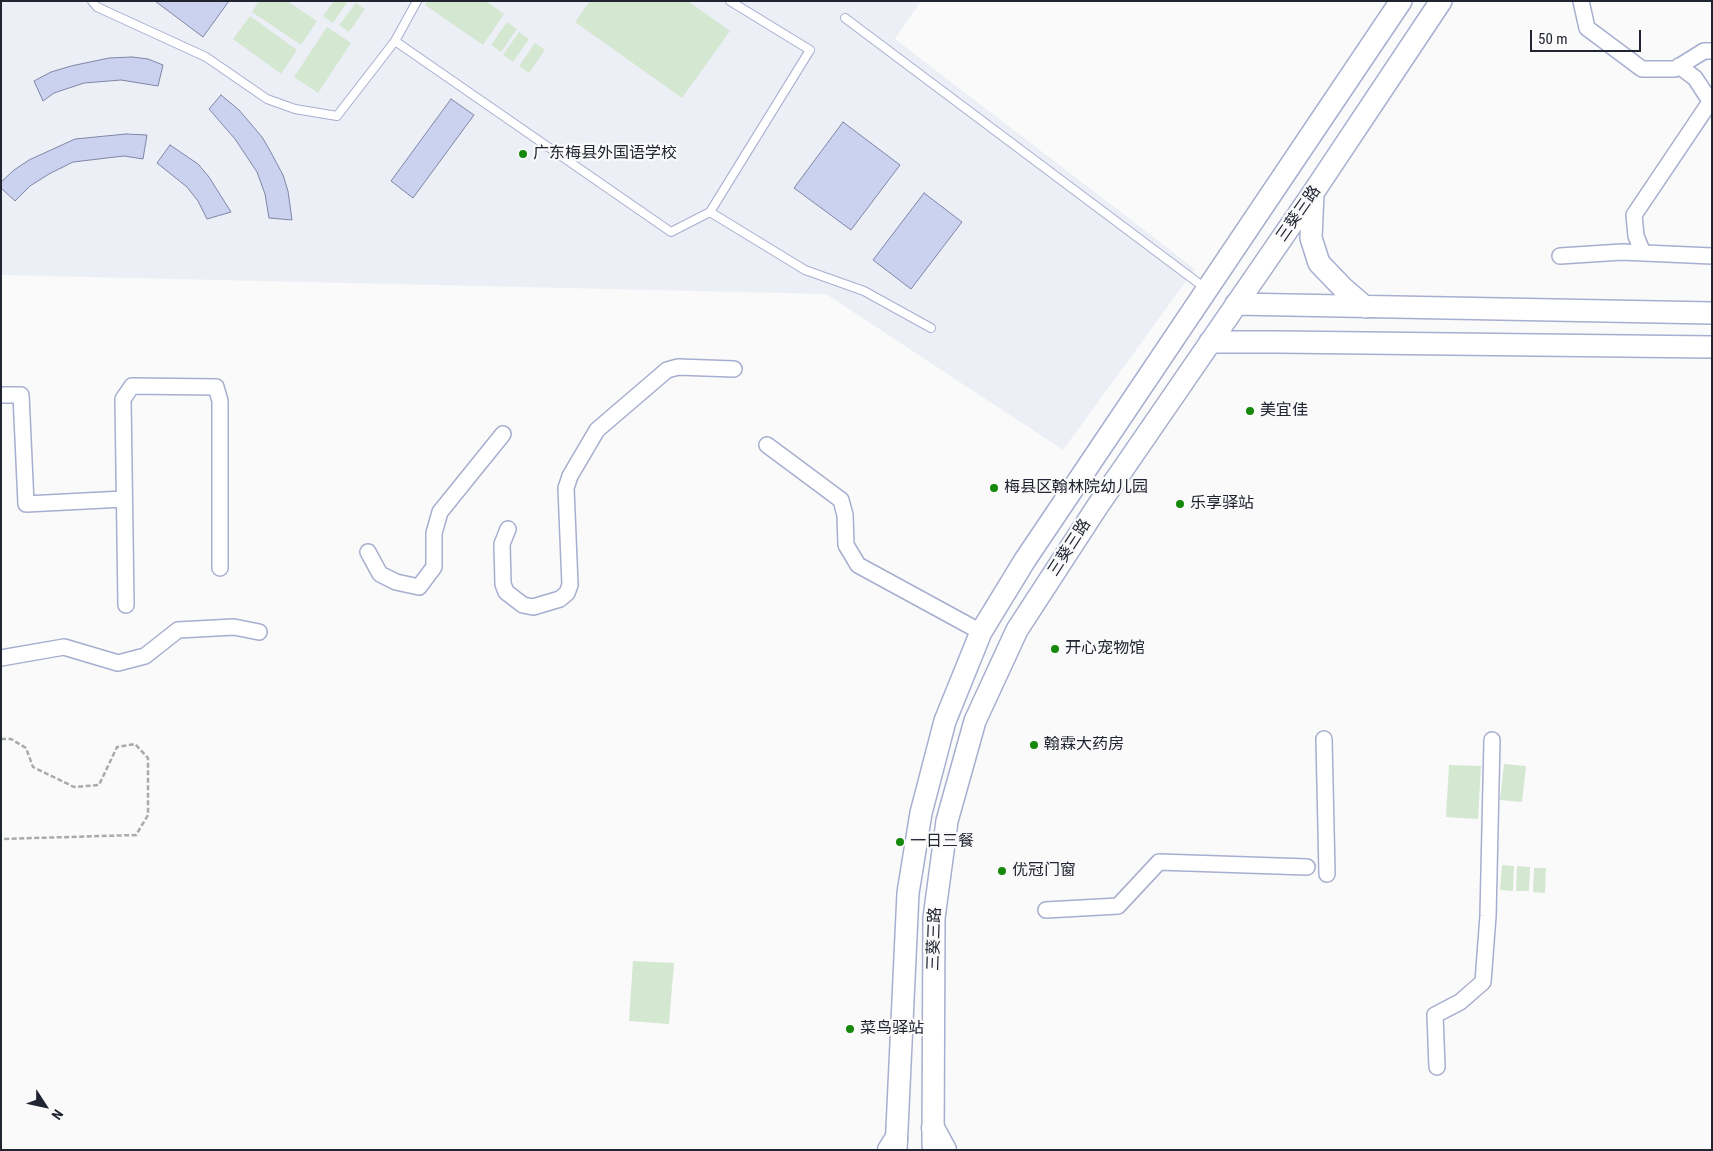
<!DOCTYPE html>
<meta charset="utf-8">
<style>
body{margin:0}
#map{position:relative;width:1713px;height:1151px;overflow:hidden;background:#fafafa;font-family:"Roboto Condensed",sans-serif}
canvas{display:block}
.frame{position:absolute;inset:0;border:2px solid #212431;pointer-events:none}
.north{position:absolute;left:20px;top:1081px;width:50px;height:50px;-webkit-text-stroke:4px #fafafa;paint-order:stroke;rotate:125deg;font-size:14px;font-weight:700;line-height:20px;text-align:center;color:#212431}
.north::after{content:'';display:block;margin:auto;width:18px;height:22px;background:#212431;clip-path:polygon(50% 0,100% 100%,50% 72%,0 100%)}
.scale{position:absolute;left:1530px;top:30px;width:111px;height:22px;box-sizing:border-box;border:2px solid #212431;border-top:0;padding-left:6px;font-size:15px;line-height:18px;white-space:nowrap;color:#212431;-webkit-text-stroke:4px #fafafa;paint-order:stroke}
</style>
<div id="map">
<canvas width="1713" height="1151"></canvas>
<div class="frame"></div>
<div class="north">N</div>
<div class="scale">50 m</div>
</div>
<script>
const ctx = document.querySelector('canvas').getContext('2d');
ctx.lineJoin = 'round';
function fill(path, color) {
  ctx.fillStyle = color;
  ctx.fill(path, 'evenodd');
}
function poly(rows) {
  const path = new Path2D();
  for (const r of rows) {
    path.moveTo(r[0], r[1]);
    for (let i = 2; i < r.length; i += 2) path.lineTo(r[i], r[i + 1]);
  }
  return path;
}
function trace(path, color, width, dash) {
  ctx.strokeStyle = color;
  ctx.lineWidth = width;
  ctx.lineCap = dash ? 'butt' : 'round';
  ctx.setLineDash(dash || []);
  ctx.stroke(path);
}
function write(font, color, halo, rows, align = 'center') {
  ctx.font = font + ' "Roboto Condensed","Noto Sans SC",sans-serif';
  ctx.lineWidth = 4.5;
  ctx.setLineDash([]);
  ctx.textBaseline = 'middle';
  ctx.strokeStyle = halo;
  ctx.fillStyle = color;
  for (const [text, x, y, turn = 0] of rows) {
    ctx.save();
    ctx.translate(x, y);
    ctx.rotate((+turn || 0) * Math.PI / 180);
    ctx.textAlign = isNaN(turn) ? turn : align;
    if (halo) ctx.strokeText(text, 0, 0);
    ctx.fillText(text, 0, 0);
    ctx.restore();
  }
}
const built = poly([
 [1,1,921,1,895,39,1195,269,1063,450,826,294,1,275]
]);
const green = poly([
 [259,1,287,1,317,21,301,45,252,12],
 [334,1,348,1,333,23,323,16],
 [427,1,486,1,504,14,483,45,425,5],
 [590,1,688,1,730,31,682,98,575,22],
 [356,3,365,9,349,32,339,25],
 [250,16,297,50,281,74,233,39],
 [507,22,517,29,501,52,491,45],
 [327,27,351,43,318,93,294,77],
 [519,32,529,39,513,62,503,55],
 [535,43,545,50,529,73,519,66],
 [1504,764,1526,766,1522,802,1500,800],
 [1449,765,1481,766,1478,819,1446,817],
 [1502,865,1514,866,1513,891,1500,890],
 [1517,866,1530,867,1529,891,1516,891],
 [1534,868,1546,868,1545,893,1533,892],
 [633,961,674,963,669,1024,629,1021]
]);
const building = poly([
 [155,1,229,1,203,37,155,1],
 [132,57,148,59,163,65,158,86,121,80,84,83,54,93,43,101,34,81,51,72,71,66,109,58,132,57],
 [221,95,239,110,262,137,268,147,283,175,288,191,292,220,269,218,265,194,257,172,235,139,209,109,221,95],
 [451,99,474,115,413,198,391,181,451,99],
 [843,122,900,165,851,230,794,188,843,122],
 [126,134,147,135,143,159,124,156,73,162,49,174,30,186,15,201,1,188,1,182,14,170,29,160,75,139,126,134],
 [170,145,198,164,209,177,231,212,207,219,198,201,187,187,157,163,170,145],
 [924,193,962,222,911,289,873,260,924,193]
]);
const path = poly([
 [1,739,11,739,26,748,33,767,74,787,99,785,117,747,135,744,148,758,148,815,136,835,1,839]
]);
const lane = poly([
 [92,1,97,7,206,57,267,99,295,109,337,116,395,41,417,1],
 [845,18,1205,288],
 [395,41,671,232,710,212,810,50,730,1],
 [710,212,805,270,864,291,931,328]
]);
const street = poly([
 [1581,1,1587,28,1642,69,1675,69,1704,51,1712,51],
 [1679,66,1695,78,1710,101],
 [1643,253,1636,236,1634,215,1712,99],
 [1560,256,1622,252,1712,256],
 [1,395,21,395,26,504,124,499],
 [767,445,841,500,845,515,846,545,858,565,981,632],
 [508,529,502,544,503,584,506,592,523,605,533,607,560,599,567,593,570,585,566,488,570,476,597,430,667,370,678,367,734,369],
 [368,552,380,574,396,582,419,587,434,567,434,533,440,512,503,434],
 [126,605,123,399,132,386,216,387,220,401,220,568],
 [1,658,64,647,118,663,145,656,178,630,234,627,259,632],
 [1324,739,1327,874],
 [1046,910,1118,906,1159,862,1307,867],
 [1437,1067,1435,1015,1460,1002,1483,982,1488,916,1492,740]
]);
const secondary = poly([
 [1313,193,1311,238,1319,263,1343,288,1365,307],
 [1236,304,1712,313],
 [1210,342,1278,342,1712,347],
 [933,1145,934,918,947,821,975,721,1017,630,1097,507,1313,193,1441,1],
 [896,1150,908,893,921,813,945,721,981,632,1025,560,1401,1]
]);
const primary = poly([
 [933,1128,945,1150],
 [889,1150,896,1139]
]);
const markers = [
 [523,154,5,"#14890c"],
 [1250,411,5,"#14890c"],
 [994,488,5,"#14890c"],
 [1180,504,5,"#14890c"],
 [1055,649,5,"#14890c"],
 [1034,745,5,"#14890c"],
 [900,842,5,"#14890c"],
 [1002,871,5,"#14890c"],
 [850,1029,5,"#14890c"]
];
const poiNames = [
 ["广东梅县外国语学校",533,154],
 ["美宜佳",1260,411],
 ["梅县区翰林院幼儿园",1004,488],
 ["乐享驿站",1190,504],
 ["开心宠物馆",1065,649],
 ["翰霖大药房",1044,745],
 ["一日三餐",910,842],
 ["优冠门窗",1012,871],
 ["菜鸟驿站",860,1029]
];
const streetNames = [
 ["三葵三路",1299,214,-55],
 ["三葵三路",1070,548,-57],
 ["三葵三路",935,939,-88]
];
fill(built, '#edeff7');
fill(green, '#d4e8d1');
fill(building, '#cbd2f0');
trace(building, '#8087a6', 1);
trace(lane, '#a7aecf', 10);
trace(street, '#a7aecf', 18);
trace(secondary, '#a7aecf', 24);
trace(primary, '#a7aecf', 25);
trace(path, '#a9aaaf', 2.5, [5, 2.5]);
trace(lane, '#fff', 8);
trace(street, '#fff', 15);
trace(secondary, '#fff', 21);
trace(primary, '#fff', 22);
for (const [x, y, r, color] of markers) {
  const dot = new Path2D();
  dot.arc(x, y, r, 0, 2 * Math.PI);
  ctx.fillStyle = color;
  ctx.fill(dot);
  trace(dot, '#fafafa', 2);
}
write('16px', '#212431', '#fafafa', poiNames, 'left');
write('16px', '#212431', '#fafafa', streetNames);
</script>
